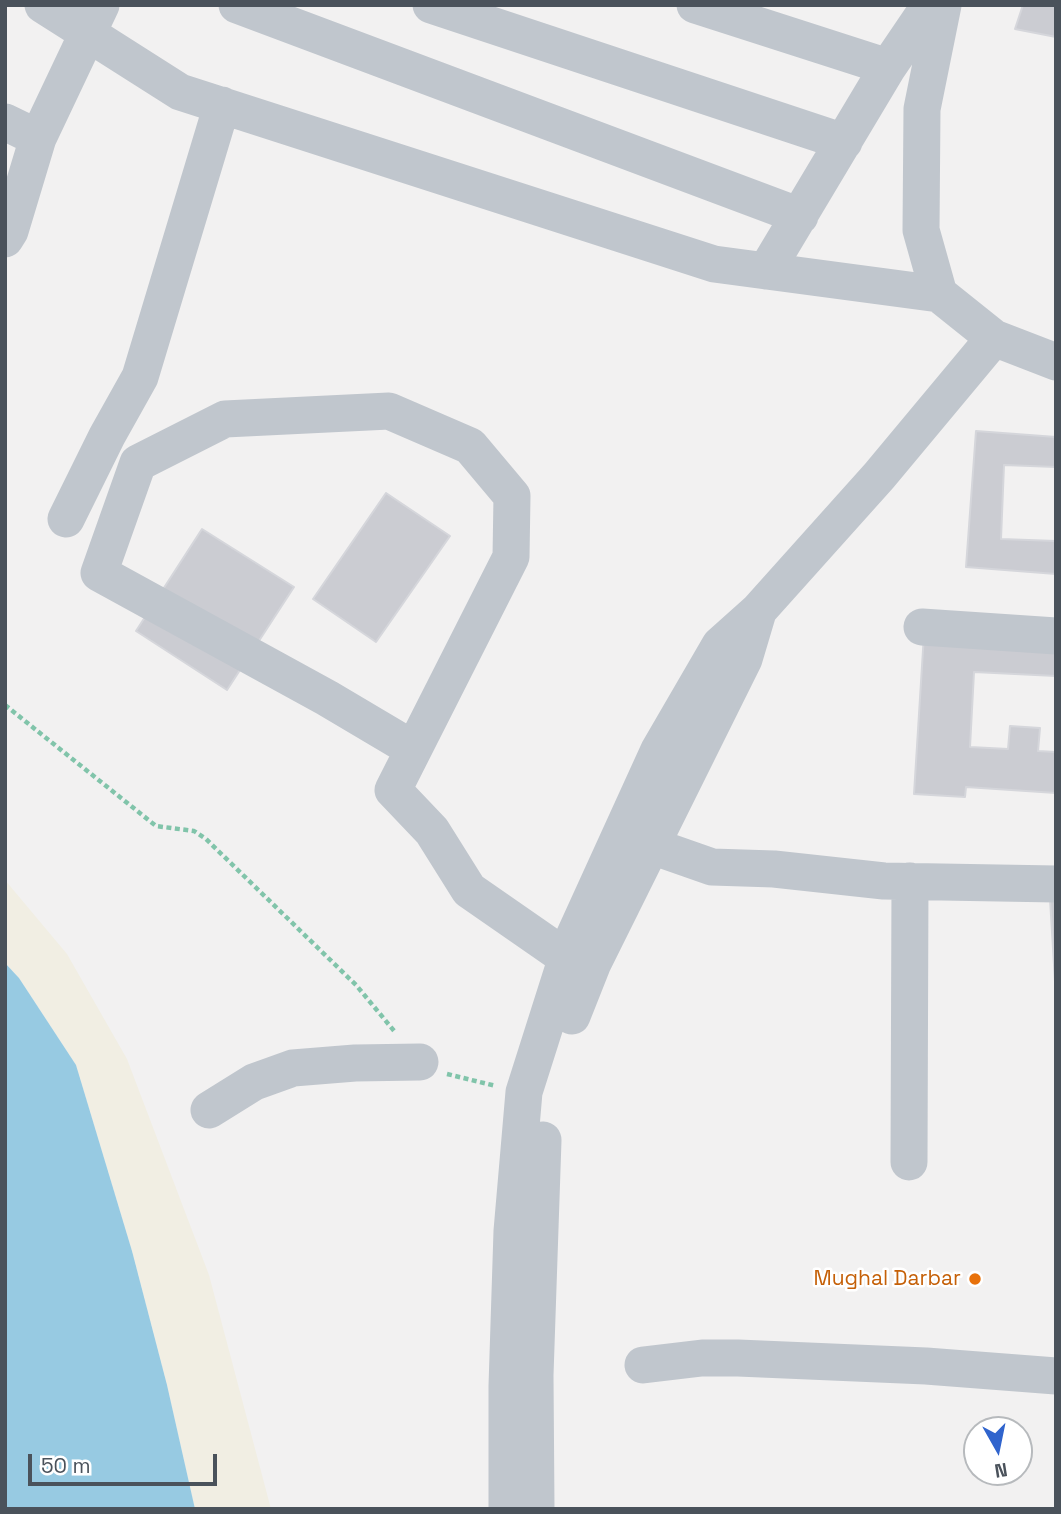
<!DOCTYPE html>
<style>
body{margin:0}
#map{position:relative;width:1061px;height:1514px;overflow:hidden;background:#f2f1f1;font-family:"Space Grotesk",sans-serif}
canvas{display:block}
.frame{position:absolute;inset:0;border:7px solid #4a525b;pointer-events:none}
.north{position:absolute;left:963px;top:1416px;width:70px;height:70px;box-sizing:border-box;background:#fff;border:2px solid #b7babd;border-radius:50%;rotate:171deg;font-size:19px;font-weight:700;line-height:28px;text-align:center;color:#4a525b}
.north::after{content:'';display:block;margin:auto;width:24px;height:32px;background:#3064cd;clip-path:polygon(50% 0,100% 100%,50% 72%,0 100%)}
.scale{position:absolute;left:28px;top:1454px;width:189px;height:32px;box-sizing:border-box;border:4px solid #4a525b;border-top:0;padding-left:9px;font-size:21px;line-height:24px;white-space:nowrap;color:#4a525b;-webkit-text-stroke:5px #fff;paint-order:stroke}
</style>
<div id="map">
<canvas width="1061" height="1514"></canvas>
<div class="frame"></div>
<div class="north">N</div>
<div class="scale">50 m</div>
</div>
<script>
const ctx = document.querySelector('canvas').getContext('2d');
ctx.lineJoin = 'round';
function fill(path, color) {
  ctx.fillStyle = color;
  ctx.fill(path, 'evenodd');
}
function poly(rows) {
  const path = new Path2D();
  for (const r of rows) {
    path.moveTo(r[0], r[1]);
    for (let i = 2; i < r.length; i += 2) path.lineTo(r[i], r[i + 1]);
  }
  return path;
}
function trace(path, color, width, dash) {
  ctx.strokeStyle = color;
  ctx.lineWidth = width;
  ctx.lineCap = dash ? 'butt' : 'round';
  ctx.setLineDash(dash || []);
  ctx.stroke(path);
}
function write(font, color, halo, rows, align = 'center') {
  ctx.font = font + ' "Space Grotesk",sans-serif';
  ctx.lineWidth = 5;
  ctx.setLineDash([]);
  ctx.textBaseline = 'middle';
  ctx.strokeStyle = halo;
  ctx.fillStyle = color;
  for (const [text, x, y, turn = 0] of rows) {
    ctx.save();
    ctx.translate(x, y);
    ctx.rotate((+turn || 0) * Math.PI / 180);
    ctx.textAlign = isNaN(turn) ? turn : align;
    if (halo) ctx.strokeText(text, 0, 0);
    ctx.fillText(text, 0, 0);
    ctx.restore();
  }
}
const sand = poly([
 [5,880,67,954,127,1059,209,1275,271,1509,195,1509,167,1385,132,1251,76,1065,19,978,5,963]
]);
const water = poly([
 [5,963,19,978,76,1065,132,1251,167,1385,195,1509,5,1509]
]);
const building = poly([
 [1023,5,1056,5,1056,37,1015,29,1023,5],
 [976,431,1056,437,1056,467,1004,465,1001,539,1056,541,1056,574,966,567,976,431],
 [386,493,450,536,376,642,313,599,386,493],
 [202,529,294,587,227,690,136,631,202,529],
 [924,634,1056,643,1056,676,974,672,970,747,1008,749,1010,726,1040,728,1038,751,1056,752,1056,793,966,787,965,797,914,794,924,634],
 [1056,898,1056,998,1050,899,1056,898]
]);
const path = poly([
 [5,705,156,826,194,831,206,839,356,985,395,1032],
 [447,1074,496,1086]
]);
const minor = poly([
 [43,5,180,92,714,264,939,294],
 [237,5,800,216],
 [431,5,844,142],
 [695,5,888,67,930,5],
 [943,5,922,109,921,230,939,294,994,338,1056,362],
 [5,122,38,138],
 [5,239,10,231,38,138,101,5],
 [766,271,888,67],
 [66,519,107,436,140,377,222,105],
 [922,627,1056,636],
 [413,749,327,698,99,573,138,463,225,419,389,411,470,446,512,496,511,557,393,790,432,831,469,890,567,958],
 [652,846,712,867,774,869,884,881,1056,884],
 [572,1016,593,963,744,659,758,612],
 [209,1110,254,1082,293,1068,355,1063,420,1062],
 [909,1162,910,881],
 [643,1365,702,1358,738,1358,926,1366,1056,1376],
 [507,1509,507,1386,512,1231,524,1092,572,941,659,750,720,645,758,611,879,476,994,338],
 [536,1509,535,1375,543,1140]
]);
const markers = [
 [975,1279,7,"#e8710a"]
];
const foodNames = [
 ["Mughal Darbar",961,1279]
];
fill(sand, '#f1eee3');
fill(water, '#97cae2');
fill(building, '#cbccd2');
trace(building, '#d5d6db', 2);
trace(path, '#81c4aa', 4.5, [5, 3.5]);
trace(minor, '#c0c6cd', 37);
for (const [x, y, r, color] of markers) {
  const dot = new Path2D();
  dot.arc(x, y, r, 0, 2 * Math.PI);
  ctx.fillStyle = color;
  ctx.fill(dot);
  trace(dot, '#fff', 2.5);
}
write('21px', '#c56008', '#fff', foodNames, 'right');
</script>
